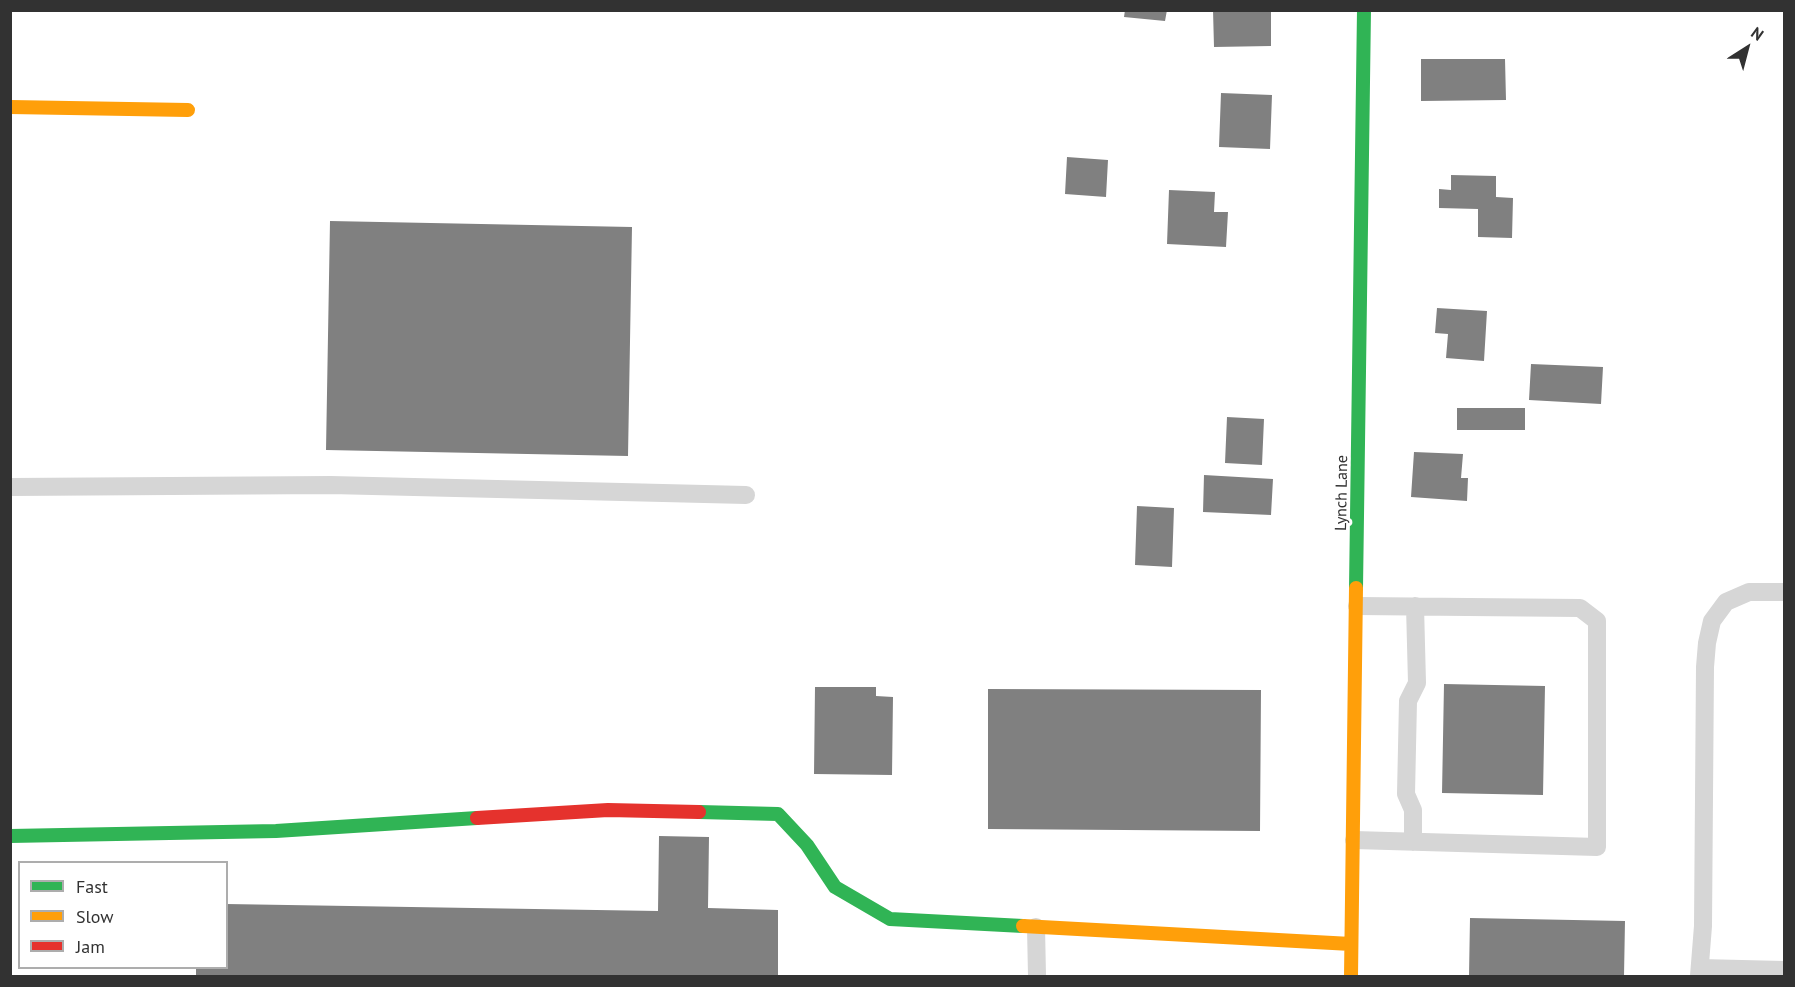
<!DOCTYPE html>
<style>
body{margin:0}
#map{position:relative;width:1795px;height:987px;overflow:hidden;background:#fff;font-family:"PT Sans",sans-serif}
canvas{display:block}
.frame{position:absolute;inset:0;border:12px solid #323232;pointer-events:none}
.legend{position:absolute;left:18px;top:861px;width:210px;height:108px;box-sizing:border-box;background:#fff;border:2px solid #adadad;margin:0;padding:8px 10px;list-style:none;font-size:18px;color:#323232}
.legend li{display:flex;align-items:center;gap:12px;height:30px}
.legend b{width:30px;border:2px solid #adadad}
.north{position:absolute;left:1717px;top:18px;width:60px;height:60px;-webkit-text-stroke:4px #fff;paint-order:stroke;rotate:36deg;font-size:16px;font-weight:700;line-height:24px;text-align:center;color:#323232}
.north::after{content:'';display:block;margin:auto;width:21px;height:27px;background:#323232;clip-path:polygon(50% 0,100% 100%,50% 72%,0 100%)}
</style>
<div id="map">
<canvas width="1795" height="987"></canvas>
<div class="frame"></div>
<ul class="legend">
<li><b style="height:8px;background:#30b455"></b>Fast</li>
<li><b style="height:8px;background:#ff9f0a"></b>Slow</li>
<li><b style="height:8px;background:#e5322d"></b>Jam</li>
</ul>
<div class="north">N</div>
</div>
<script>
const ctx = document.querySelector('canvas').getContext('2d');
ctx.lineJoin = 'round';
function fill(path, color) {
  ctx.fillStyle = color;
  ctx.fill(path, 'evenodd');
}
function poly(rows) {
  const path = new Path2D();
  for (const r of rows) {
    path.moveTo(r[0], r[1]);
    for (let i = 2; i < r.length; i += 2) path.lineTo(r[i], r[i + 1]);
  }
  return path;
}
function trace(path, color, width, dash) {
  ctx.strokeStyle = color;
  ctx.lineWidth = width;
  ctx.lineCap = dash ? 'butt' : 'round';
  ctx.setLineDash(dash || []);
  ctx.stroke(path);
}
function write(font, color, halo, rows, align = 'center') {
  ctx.font = font + ' "PT Sans",sans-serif';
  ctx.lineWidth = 6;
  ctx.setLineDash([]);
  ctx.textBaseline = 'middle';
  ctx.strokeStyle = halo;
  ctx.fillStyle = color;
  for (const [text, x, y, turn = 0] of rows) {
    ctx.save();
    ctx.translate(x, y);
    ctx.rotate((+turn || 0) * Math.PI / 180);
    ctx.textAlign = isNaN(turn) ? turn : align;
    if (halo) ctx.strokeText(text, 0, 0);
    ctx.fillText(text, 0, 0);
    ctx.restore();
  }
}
const building = poly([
 [1125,10,1167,10,1165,21,1124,17],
 [1213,10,1271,10,1271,46,1214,47],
 [1421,59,1505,59,1506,100,1421,101],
 [1221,93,1272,95,1270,149,1219,147],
 [1067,157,1108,160,1106,197,1065,194],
 [1451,175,1496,176,1496,197,1513,198,1512,238,1478,237,1478,209,1439,208,1439,189,1451,190],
 [1169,190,1215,192,1214,212,1228,212,1226,247,1167,244],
 [330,221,632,227,628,456,326,450],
 [1437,308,1487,311,1484,361,1446,358,1448,334,1435,333],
 [1531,364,1603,367,1601,404,1529,400],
 [1457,408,1525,408,1525,430,1457,430],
 [1227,417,1264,419,1262,465,1225,463],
 [1414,452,1463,454,1461,478,1468,478,1467,501,1411,497],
 [1204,475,1273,479,1271,515,1203,512],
 [1137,506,1174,508,1172,567,1135,565],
 [1444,684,1545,686,1543,795,1442,793],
 [815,687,876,687,876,696,893,697,892,775,814,774],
 [988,689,1261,690,1260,831,988,829],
 [659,836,709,837,708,908,778,910,778,976,196,976,196,968,226,968,226,904,658,911],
 [1470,918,1625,921,1624,976,1469,976]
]);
const lane = poly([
 [10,487,331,485,746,495],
 [1354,840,1597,847,1597,621,1580,608,1357,606],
 [1413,842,1413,810,1406,794,1408,701,1417,683,1415,606],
 [1036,927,1037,976],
 [1700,968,1784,970],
 [1699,976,1703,926,1705,667,1707,643,1712,621,1726,602,1749,592,1784,592]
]);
const fast = poly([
 [1356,588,1364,10],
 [699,812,778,814,807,845,835,887,890,919,1023,926],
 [10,836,276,831,477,818]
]);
const slow = poly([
 [10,107,188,110],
 [1023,926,1351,944],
 [1351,976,1356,588]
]);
const jam = poly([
 [477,818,608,810,699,812]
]);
const streetNames = [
 ["Lynch Lane",1342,493,-89]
];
fill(building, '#808080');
trace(lane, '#d6d6d6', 18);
trace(fast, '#30b455', 14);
trace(slow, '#ff9f0a', 14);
trace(jam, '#e5322d', 14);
write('16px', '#323232', '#fff', streetNames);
</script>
